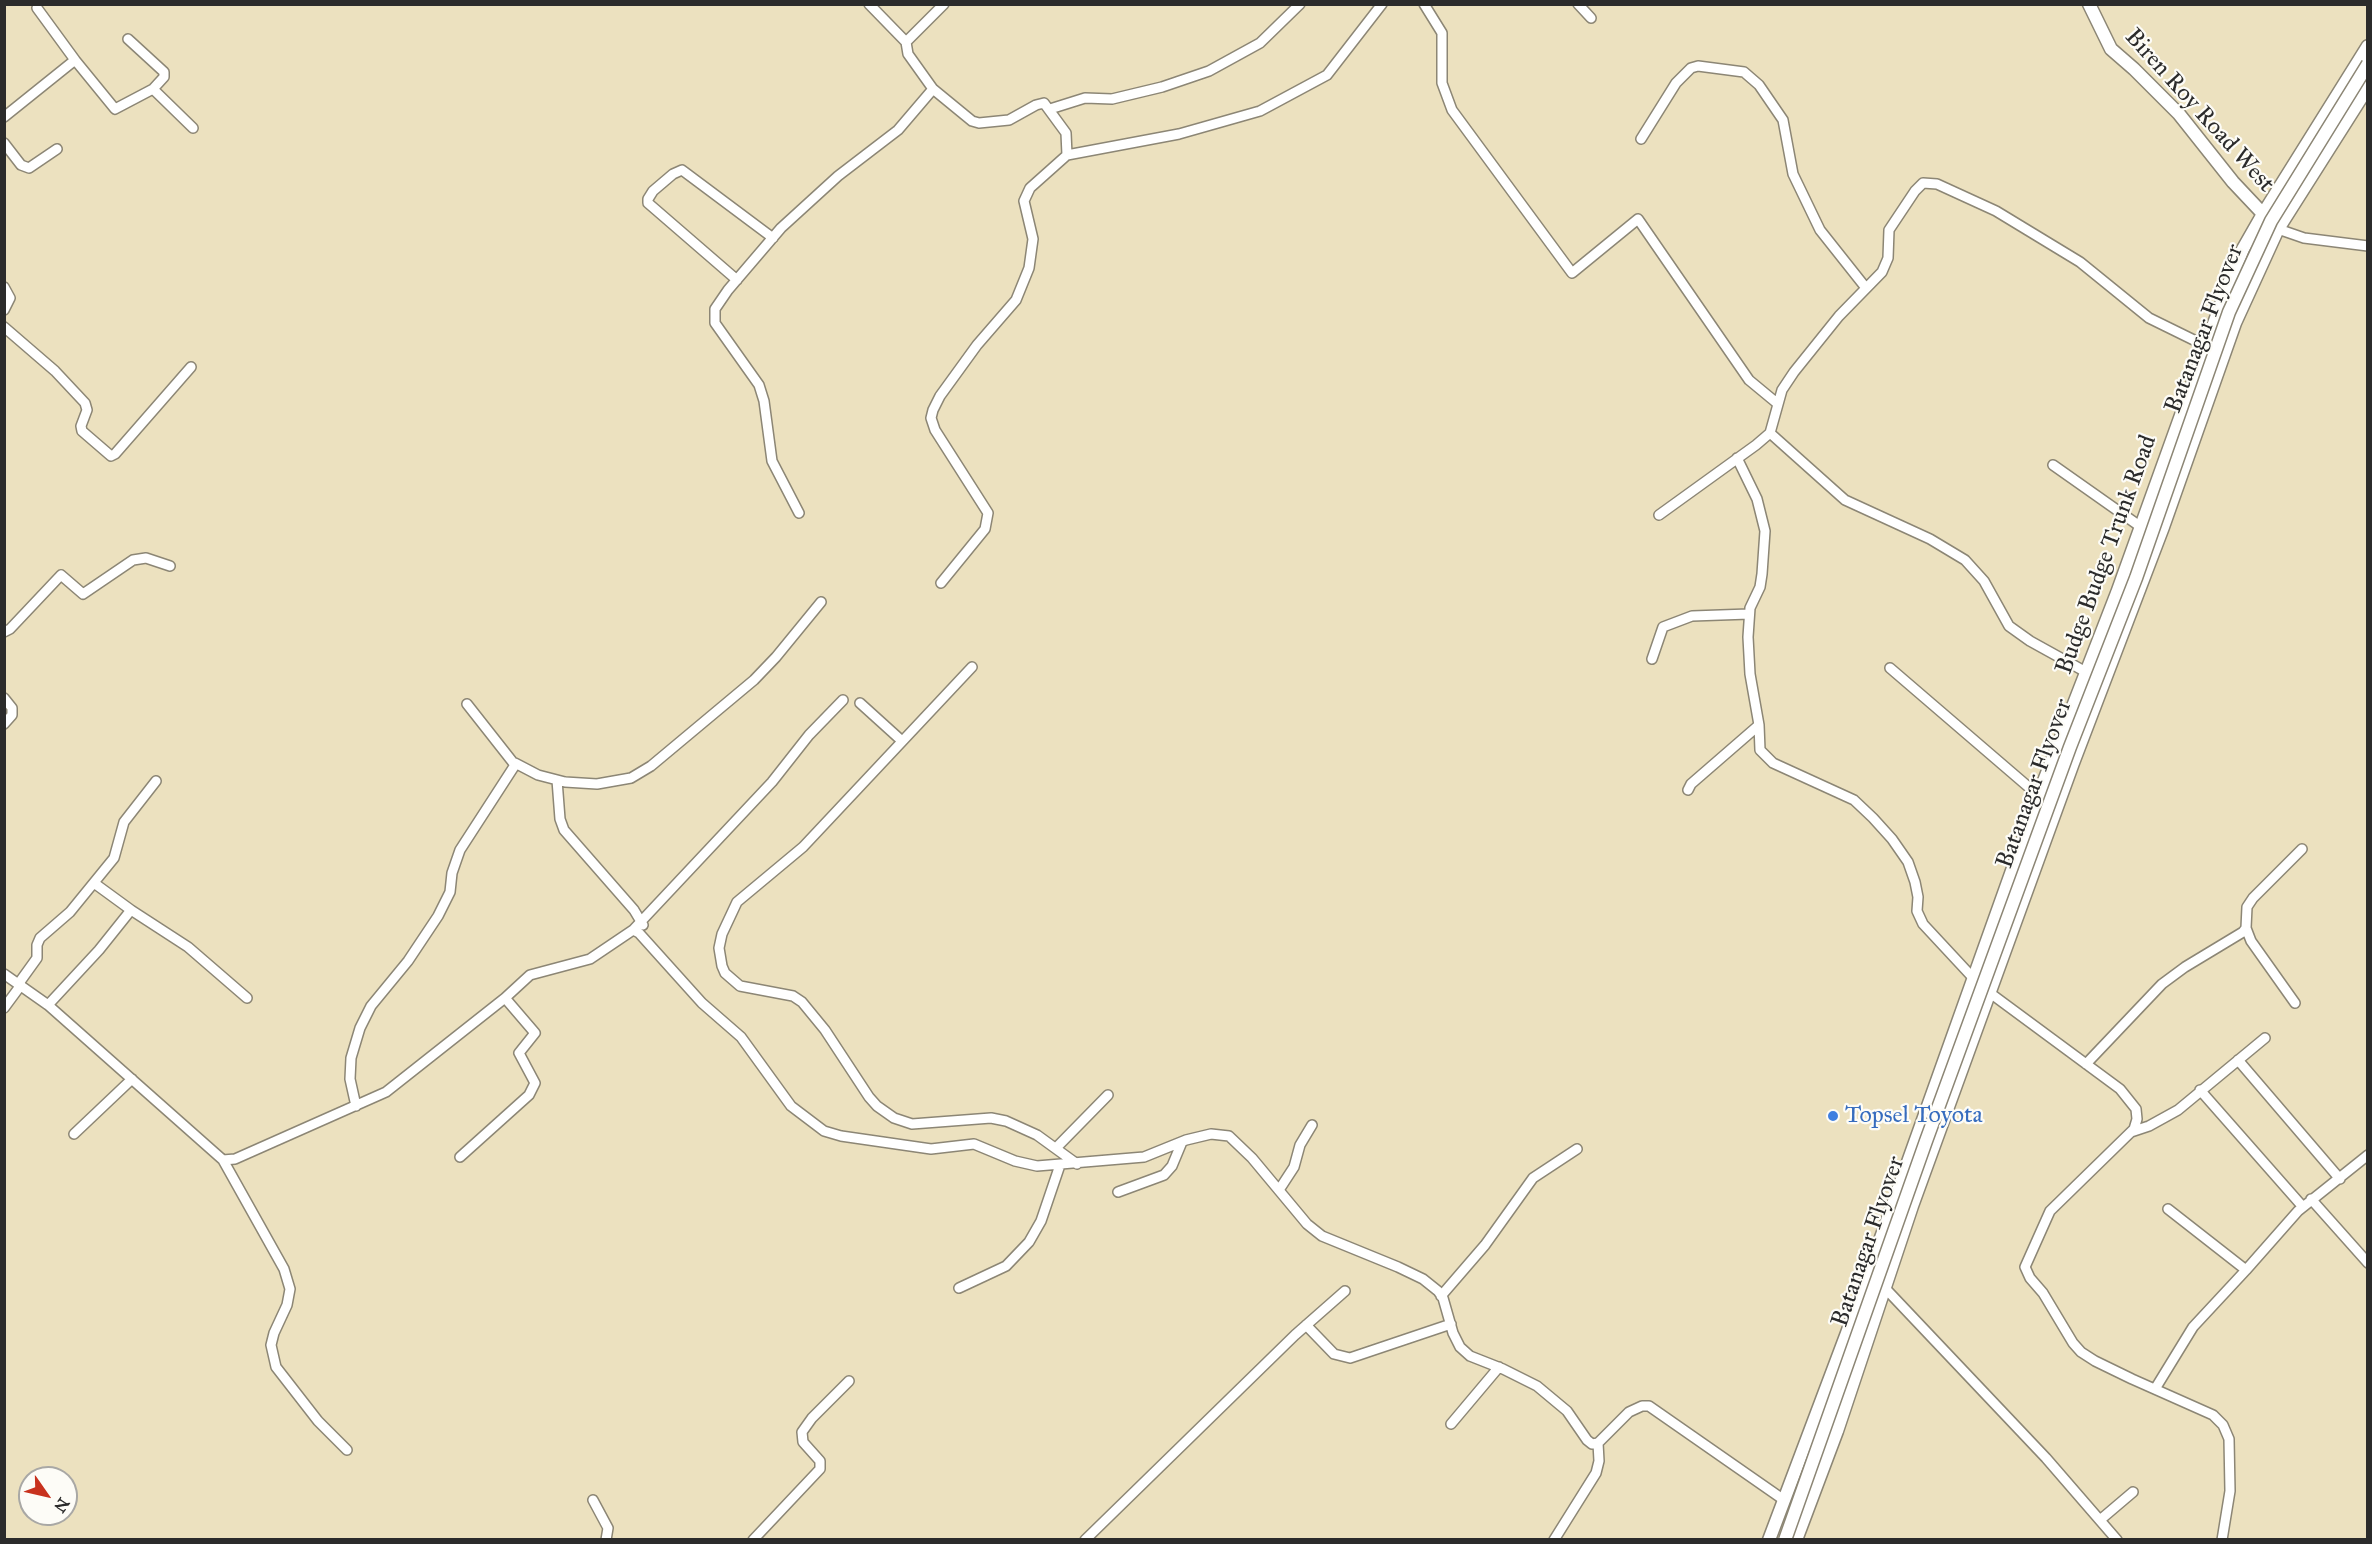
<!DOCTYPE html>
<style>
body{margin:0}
#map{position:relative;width:2372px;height:1544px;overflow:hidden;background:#ece1bf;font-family:"IM FELL Great Primer",serif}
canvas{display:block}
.frame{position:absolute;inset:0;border:6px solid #2b2b2b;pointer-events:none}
.north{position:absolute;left:18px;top:1466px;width:60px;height:60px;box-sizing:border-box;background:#fdfcf7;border:2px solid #a9a8a5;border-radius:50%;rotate:124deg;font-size:16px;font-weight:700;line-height:24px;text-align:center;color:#2b2b2b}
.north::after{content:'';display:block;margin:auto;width:21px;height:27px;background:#c8321e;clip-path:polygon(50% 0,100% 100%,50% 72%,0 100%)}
</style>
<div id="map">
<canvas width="2372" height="1544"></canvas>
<div class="frame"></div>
<div class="north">N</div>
</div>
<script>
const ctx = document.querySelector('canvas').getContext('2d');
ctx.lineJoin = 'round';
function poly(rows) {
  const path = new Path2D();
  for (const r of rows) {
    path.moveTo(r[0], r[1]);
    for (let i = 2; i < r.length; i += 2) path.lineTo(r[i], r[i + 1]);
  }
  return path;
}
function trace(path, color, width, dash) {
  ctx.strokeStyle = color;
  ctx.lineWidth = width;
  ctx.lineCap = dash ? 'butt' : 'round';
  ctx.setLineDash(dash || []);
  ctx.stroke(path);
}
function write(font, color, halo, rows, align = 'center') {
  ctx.font = font + ' "IM FELL Great Primer",serif';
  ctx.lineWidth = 4.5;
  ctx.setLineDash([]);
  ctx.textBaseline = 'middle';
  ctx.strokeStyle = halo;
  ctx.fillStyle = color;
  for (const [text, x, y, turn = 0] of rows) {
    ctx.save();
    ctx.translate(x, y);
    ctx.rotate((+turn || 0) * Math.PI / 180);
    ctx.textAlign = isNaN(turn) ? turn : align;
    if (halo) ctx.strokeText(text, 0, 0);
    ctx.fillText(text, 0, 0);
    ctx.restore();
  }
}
const street = poly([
 [869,4,906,42],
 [1424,4,1442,33,1442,83,1452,110,1572,273,1638,219,1749,380,1778,404],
 [1578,4,1591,18],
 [37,8,75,60],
 [128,39,164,72,164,77,153,89],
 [933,89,908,54,906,42,944,4],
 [1050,109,1085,98,1112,99,1162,87,1209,71,1260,43,1300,4],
 [4,117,75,60,115,109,153,89,193,128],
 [1641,139,1676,83,1691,68,1698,66,1744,72,1759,85,1783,120,1793,174,1820,230,1866,288],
 [4,143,21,165,29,168,57,149],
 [1067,155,1179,134,1260,111,1327,75,1382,4],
 [2278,229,2304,238,2368,246],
 [737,280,648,203,648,199,653,191,673,174,682,170,773,238],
 [4,287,10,298,4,310],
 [4,327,55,371,85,403,87,410,81,426,82,431,111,456,115,454,191,367],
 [1770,433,1845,500,1930,539,1965,560,1984,581,2009,626,2030,641,2086,672],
 [1737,458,1757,499,1765,531,1762,574,1760,587,1750,608,1748,637,1750,674,1759,725,1760,750,1773,763,1854,800,1873,818,1892,839,1908,862,1915,882,1918,897,1917,911,1923,924,1976,981],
 [2053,465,2141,527],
 [799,513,772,461,764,401,759,385,715,323,715,309,728,290,781,228,838,176,898,130,933,89,972,121,979,123,1009,120,1036,105,1044,103,1066,133,1067,155,1030,188,1024,201,1033,239,1029,268,1016,300,977,345,940,396,933,410,931,418,935,430,988,513,985,529,941,583],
 [1659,515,1756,445,1770,433,1782,390,1794,372,1839,316,1882,272,1888,258,1889,230,1915,191,1923,183,1937,184,1996,211,2080,262,2149,318,2206,346],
 [4,632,10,629,61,575,83,594,133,560,146,558,170,566],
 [1652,659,1663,627,1692,616,1749,614],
 [972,667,803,847,737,902,722,934,719,948,722,966,725,973,740,986,793,996,802,1002,825,1030,869,1097,877,1106,894,1118,912,1124,991,1118,1006,1121,1037,1135,1077,1164],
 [1890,668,2039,796],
 [4,698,12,708,12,715,4,724],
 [860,703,902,741],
 [515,763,538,775,565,782,597,784,631,778,651,766,754,680,776,657,821,602],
 [557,780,560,819,564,830,634,910,643,925],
 [1688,790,1691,784,1759,725],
 [94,883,131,910],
 [2246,928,2251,941,2295,1003],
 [633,930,772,782,809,735,843,700],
 [4,974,48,1005,223,1160,235,1159,386,1092,505,998,530,975,590,959,633,930,639,933,702,1003,741,1037,791,1106,824,1131,841,1136,931,1149,974,1144,1015,1161,1037,1166,1144,1157,1186,1140,1211,1134,1229,1136,1252,1158,1307,1224,1322,1236,1398,1267,1423,1279,1438,1291,1443,1298,1453,1333,1460,1347,1470,1356,1503,1369,1537,1386,1567,1411,1587,1440,1592,1444,1598,1443,1629,1412,1642,1406,1649,1406,1784,1500],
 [19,983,37,958,37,945,40,938,70,912,114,858,124,822,156,781],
 [1986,990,2120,1089,2136,1109,2137,1119,2134,1129,2050,1211,2025,1267,2030,1278,2043,1293,2073,1343,2081,1352,2095,1361,2132,1379,2213,1415,2223,1425,2229,1439,2230,1491,2222,1540],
 [48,1005,99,950,131,910,188,947,247,998],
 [4,1008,21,985],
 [2238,1060,2340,1179],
 [2086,1064,2162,984,2185,967,2243,932,2246,928,2247,907,2253,898,2302,849],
 [2200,1090,2303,1207],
 [356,1106,350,1079,351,1058,360,1028,371,1006,408,961,438,916,450,892,452,873,460,850,515,765,467,704],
 [2131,1132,2149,1126,2178,1110,2265,1038],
 [74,1134,132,1079],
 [1056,1148,1108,1095],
 [460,1157,529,1095,535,1083,519,1053,535,1033,505,998],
 [223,1160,284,1269,290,1289,287,1305,274,1333,271,1345,276,1367,318,1421,347,1450],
 [1279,1190,1294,1167,1300,1145,1312,1125],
 [1118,1192,1164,1175,1172,1166,1182,1142],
 [2311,1199,2368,1263],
 [2168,1209,2246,1270,2298,1211,2368,1155],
 [1884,1287,2046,1458,2117,1540],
 [959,1288,1006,1266,1029,1242,1041,1221,1060,1165],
 [1441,1296,1485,1245,1533,1178,1577,1149],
 [1306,1325,1334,1354,1350,1358,1451,1324],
 [2155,1389,2193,1327,2246,1270],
 [1451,1424,1499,1367],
 [593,1500,608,1528,606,1540],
 [2100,1520,2133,1492],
 [753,1540,820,1469,820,1461,803,1442,802,1432,812,1418,849,1381],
 [1085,1540,1295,1335,1345,1291],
 [1554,1540,1596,1473,1599,1461,1598,1443]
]);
const secondary = poly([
 [2089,4,2111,49,2134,69,2179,114,2233,182,2266,217],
 [1769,1540,1847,1333,2044,781,2117,593,2225,293,2243,249,2263,214,2368,46],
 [1796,1540,1837,1431,1912,1206,2073,763,2163,527,2235,323,2278,229,2368,87]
]);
const secondaryBridge = poly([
 [1785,1540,1926,1141,2070,747,2136,578,2229,312,2271,221,2368,64]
]);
const markers = [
 [1833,1116,6,"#3f7fe0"]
];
const streetNames = [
 ["Biren Roy Road West",2199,111,48],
 ["Batanagar Flyover",2205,329,-69],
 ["Budge Budge Trunk Road",2107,555,-70],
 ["Batanagar Flyover",2035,784,-70],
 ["Batanagar Flyover",1869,1242,-71]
];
const shopNames = [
 ["Topsel Toyota",1845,1116]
];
trace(street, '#8c8675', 12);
trace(secondary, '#8c8675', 15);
trace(street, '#fff', 9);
trace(secondary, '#fff', 12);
trace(secondaryBridge, '#8c8675', 15, []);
trace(secondaryBridge, '#fff', 12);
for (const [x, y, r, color] of markers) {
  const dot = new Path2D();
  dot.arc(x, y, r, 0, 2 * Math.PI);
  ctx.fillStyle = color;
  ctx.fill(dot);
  trace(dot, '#fdfcf7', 2);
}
write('24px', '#2b2b2b', '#fdfcf7', streetNames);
write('24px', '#366cbe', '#fdfcf7', shopNames, 'left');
</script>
